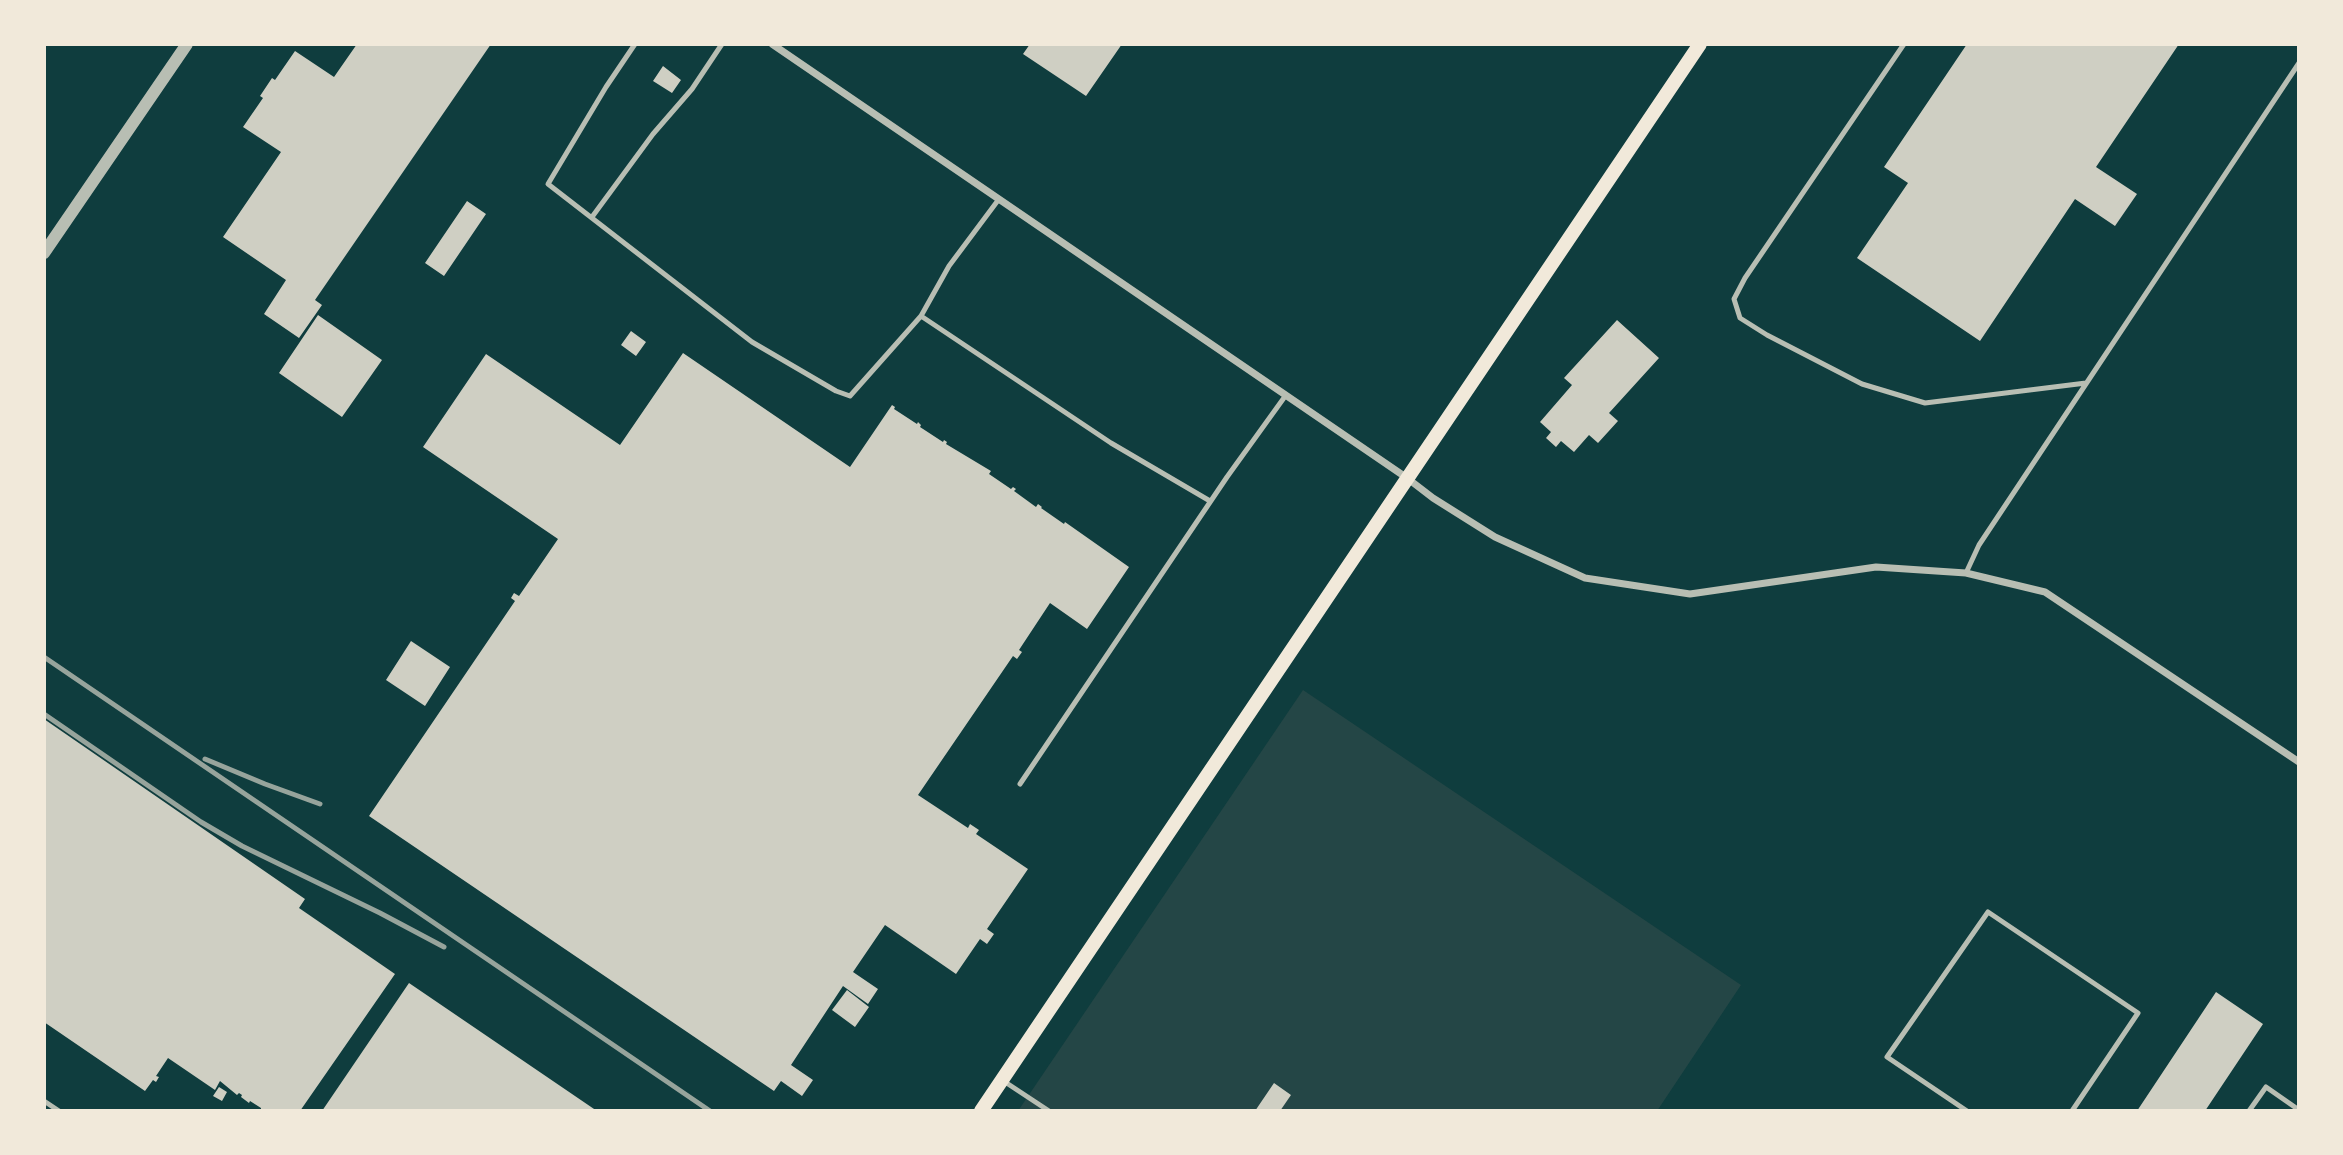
<!DOCTYPE html>
<style>
body{margin:0}
#map{position:relative;width:2343px;height:1155px;overflow:hidden;background:#0f3d3e;font-family:Ubuntu,sans-serif}
canvas{display:block}
.frame{position:absolute;inset:0;border:46px solid #f1e9da;pointer-events:none}
</style>
<div id="map">
<canvas width="2343" height="1155"></canvas>
<div class="frame"></div>
</div>
<script>
const ctx = document.querySelector('canvas').getContext('2d');
ctx.lineJoin = 'round';
function fill(path, color) {
  ctx.fillStyle = color;
  ctx.fill(path, 'evenodd');
}
function poly(rows) {
  const path = new Path2D();
  for (const r of rows) {
    path.moveTo(r[0], r[1]);
    for (let i = 2; i < r.length; i += 2) path.lineTo(r[i], r[i + 1]);
  }
  return path;
}
function trace(path, color, width, dash) {
  ctx.strokeStyle = color;
  ctx.lineWidth = width;
  ctx.lineCap = dash ? 'butt' : 'round';
  ctx.setLineDash(dash || []);
  ctx.stroke(path);
}
const green = poly([
 [1303,690,1741,985,1657,1111,1018,1111]
]);
const building = poly([
 [357,44,491,44,315,300,322,305,299,338,264,314,286,280,223,237,281,152,243,127,263,98,260,96,272,78,275,80,295,51,334,77],
 [1030,44,1122,44,1086,96,1023,54],
 [1967,44,2179,44,2096,167,2137,194,2115,226,2075,199,1980,341,1857,258,1908,183,1884,167],
 [663,66,681,80,672,93,653,81],
 [467,201,486,214,444,276,425,263],
 [318,315,382,360,342,417,279,373],
 [1617,320,1659,358,1609,413,1618,421,1598,443,1589,435,1574,452,1561,441,1556,447,1546,438,1551,432,1540,422,1572,385,1564,378],
 [631,331,646,342,636,356,621,345],
 [683,353,850,467,892,405,895,407,894,409,917,424,918,422,921,425,920,427,943,442,944,440,947,442,946,444,991,471,989,474,1011,489,1013,487,1016,489,1014,491,1036,507,1038,504,1042,507,1041,508,1064,524,1065,522,1129,567,1087,629,1050,603,1019,650,1022,652,1017,659,1013,656,918,795,968,828,970,824,979,830,976,834,1028,869,987,929,994,934,987,944,980,939,956,974,885,925,853,972,878,989,868,1004,843,986,791,1065,813,1080,802,1096,781,1081,774,1091,369,816,515,601,511,598,514,593,519,596,558,539,423,447,486,354,620,445],
 [411,641,450,667,425,706,386,680],
 [44,719,305,899,299,908,395,974,300,1111,261,1111,261,1108,250,1101,249,1103,241,1097,242,1095,239,1093,237,1095,220,1081,215,1090,168,1058,156,1076,159,1077,156,1082,153,1080,145,1091,44,1022],
 [409,983,597,1111,322,1111],
 [847,990,869,1007,855,1027,832,1010],
 [2216,992,2263,1024,2205,1111,2137,1111],
 [1274,1083,1291,1095,1280,1111,1255,1111],
 [219,1087,227,1092,222,1101,213,1096]
]);
const service = poly([
 [635,44,606,87,548,184,752,342,836,391,850,396,921,316],
 [1904,44,1745,278,1734,299,1740,318,1767,335,1862,384,1925,403,2086,383],
 [999,199,949,266,921,316,1111,443,1210,501],
 [592,217,653,134,692,89,722,44],
 [1966,573,1979,545,2299,63],
 [1020,784,1227,477,1286,395],
 [1002,1080,1049,1111],
 [44,1101,59,1111],
 [1967,1111,1887,1057,1988,912,2138,1013,2072,1111],
 [2249,1111,2266,1087,2299,1110]
]);
const minor = poly([
 [772,44,1407,478,1433,498,1495,537,1585,578,1690,594,1876,567,1966,573,2045,592,2299,762]
]);
const tertiary = poly([
 [44,253,187,44]
]);
const secondary = poly([
 [981,1111,1700,44]
]);
const rail = poly([
 [44,657,710,1111],
 [44,714,201,822,242,846,380,913,444,947],
 [205,759,265,784,320,804]
]);
fill(green, '#244646');
fill(building, '#cfcfc3');
trace(service, '#b8beb3', 5);
trace(minor, '#b8beb3', 7);
trace(tertiary, '#b8beb3', 12);
trace(secondary, '#f1e9da', 14);
trace(rail, '#97a49c', 5);
</script>
